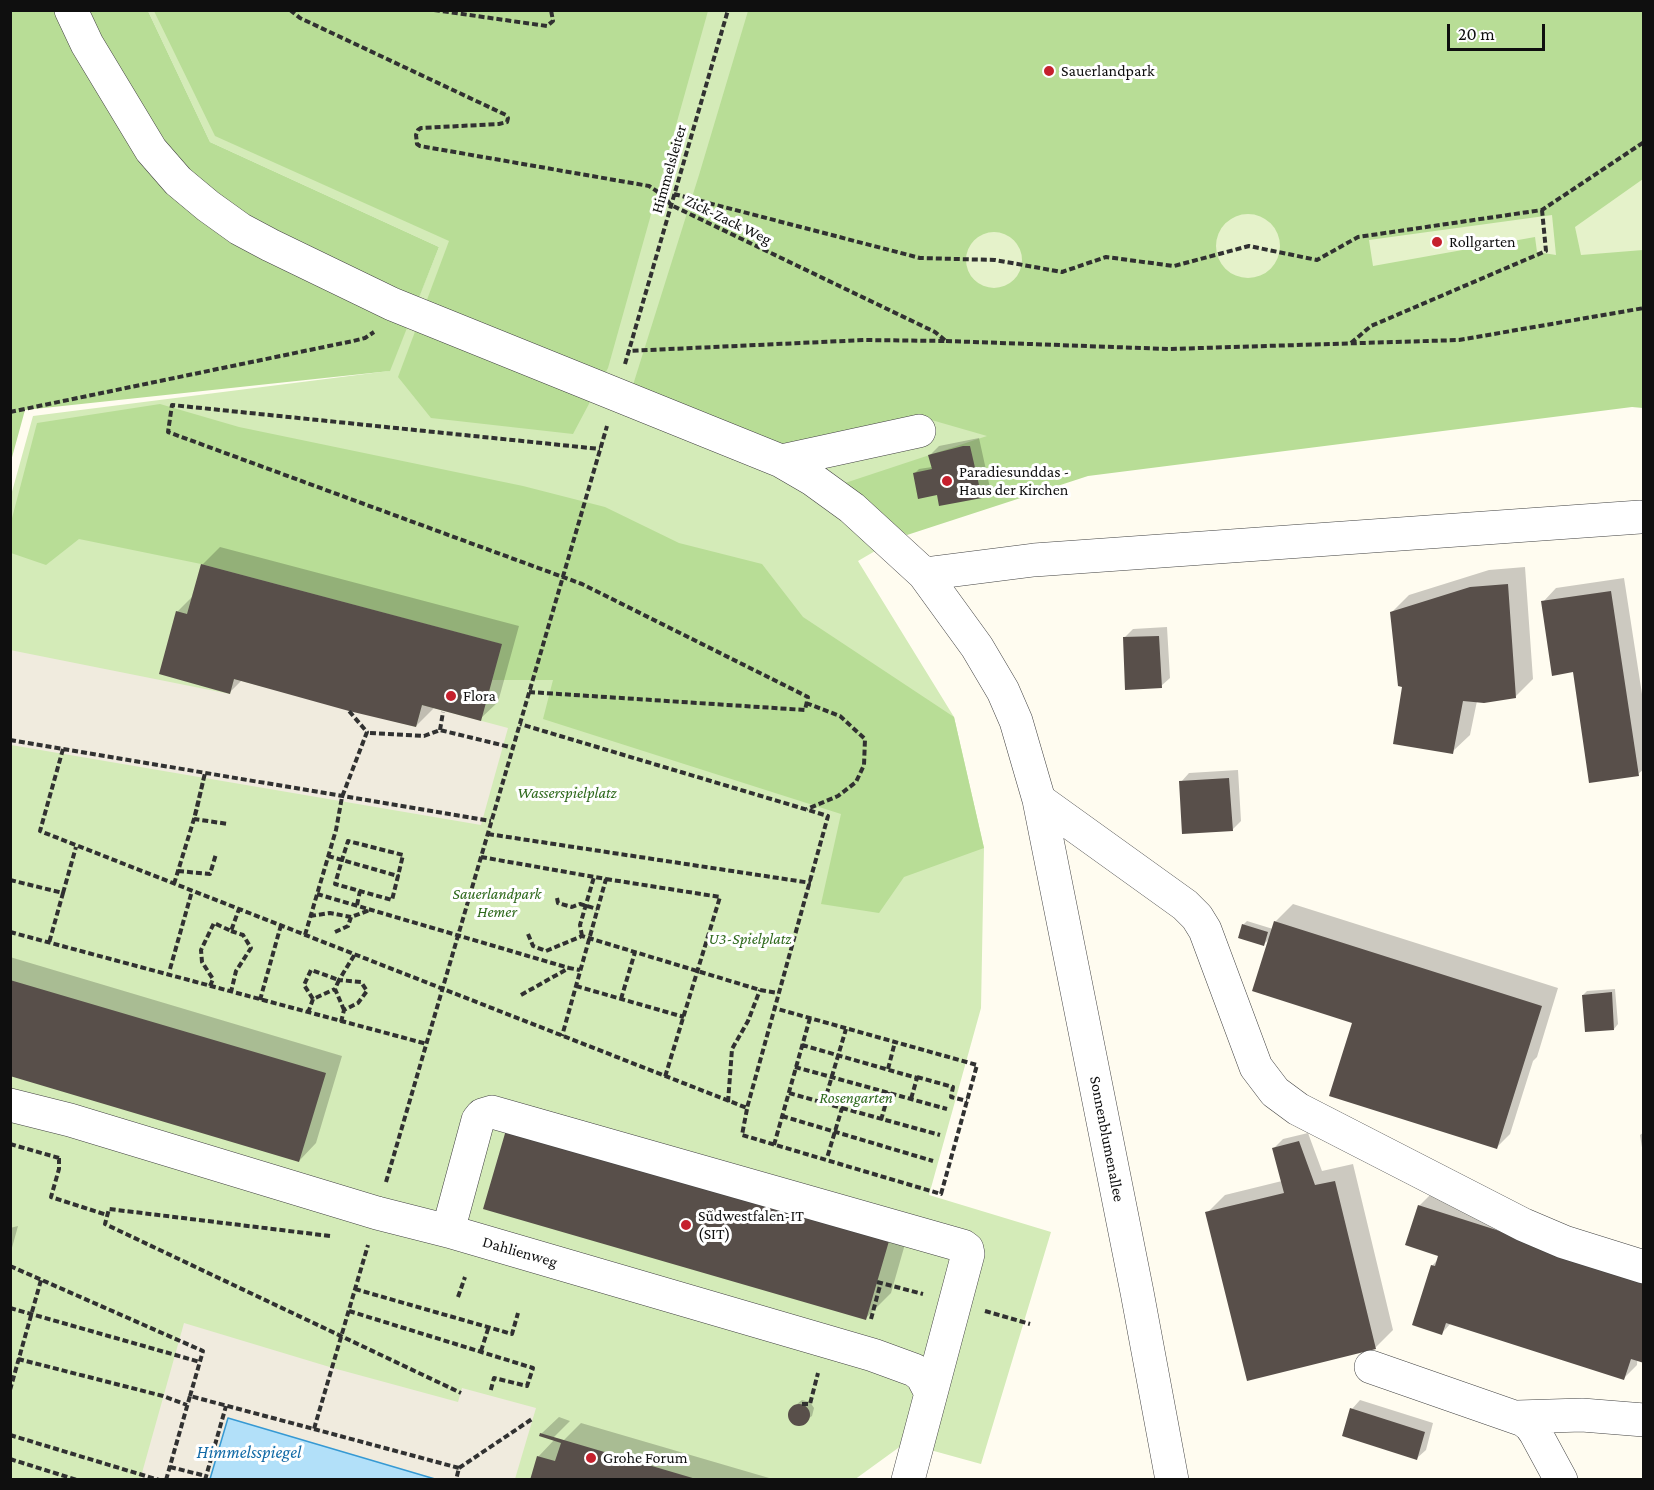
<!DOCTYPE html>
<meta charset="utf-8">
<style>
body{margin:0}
#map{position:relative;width:1654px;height:1490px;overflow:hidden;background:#fffcf0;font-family:"Crimson Pro",serif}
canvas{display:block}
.frame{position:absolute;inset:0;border:12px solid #0f0f0f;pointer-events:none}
.scale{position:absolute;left:1447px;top:24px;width:98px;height:27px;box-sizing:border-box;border:3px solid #0f0f0f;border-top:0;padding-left:8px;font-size:18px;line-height:21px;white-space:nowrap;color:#0f0f0f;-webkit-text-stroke:4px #fff;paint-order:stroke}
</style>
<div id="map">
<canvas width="1654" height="1490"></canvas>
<div class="frame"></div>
<div class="scale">20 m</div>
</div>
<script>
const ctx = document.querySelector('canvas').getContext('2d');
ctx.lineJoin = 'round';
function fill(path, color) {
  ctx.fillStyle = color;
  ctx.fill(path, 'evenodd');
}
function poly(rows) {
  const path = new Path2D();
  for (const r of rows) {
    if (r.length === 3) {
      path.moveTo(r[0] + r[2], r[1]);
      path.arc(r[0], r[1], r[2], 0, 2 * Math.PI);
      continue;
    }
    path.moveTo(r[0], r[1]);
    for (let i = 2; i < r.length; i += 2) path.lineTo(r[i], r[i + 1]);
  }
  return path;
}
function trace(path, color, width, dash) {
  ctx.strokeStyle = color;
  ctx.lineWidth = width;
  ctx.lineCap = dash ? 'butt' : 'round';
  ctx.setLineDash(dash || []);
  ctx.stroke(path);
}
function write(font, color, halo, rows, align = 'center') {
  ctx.font = font + ' "Crimson Pro",serif';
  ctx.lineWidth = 6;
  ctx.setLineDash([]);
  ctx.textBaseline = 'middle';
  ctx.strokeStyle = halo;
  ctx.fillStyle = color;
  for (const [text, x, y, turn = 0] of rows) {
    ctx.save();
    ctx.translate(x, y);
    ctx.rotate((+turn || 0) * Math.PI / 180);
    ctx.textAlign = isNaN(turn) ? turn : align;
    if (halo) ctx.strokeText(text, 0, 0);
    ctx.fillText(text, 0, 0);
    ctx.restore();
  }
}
const green = poly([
 [148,11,1643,11,1039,455,858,561,954,717,984,848,981,1008,929,1195,1051,1232,981,1464,905,1443,854,1480,11,1480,10,499,33,416,389,371,439,247,210,142]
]);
const forest = poly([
 [11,11,148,11,210,142,439,247,390,371,25,410,11,461],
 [154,11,708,11,608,368,573,434,431,418,398,377,449,241,215,136],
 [748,11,1643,11,1643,408,1632,407,1088,476,907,535,845,483,987,436,928,419,779,451,633,385,699,175],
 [160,404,239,427,523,486,605,507,679,543,762,564,803,617,954,717,984,848,904,877,879,913,821,904,841,814,543,719,553,680,492,680,501,644,201,564,79,539,46,565,11,553,11,522,37,423]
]);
const pitch = poly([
 [1643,179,1643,250,1581,255,1575,227],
 [1248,246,32],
 [1552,215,1556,255,1537,252,1535,237,1373,266,1369,240],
 [994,260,28]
]);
const plaza = poly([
 [10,650,230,694,234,679,416,727,422,705,508,728,481,825,11,745],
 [184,1323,333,1368,458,1402,462,1388,536,1408,515,1479,140,1480]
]);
const water = poly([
 [228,1418,435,1479,210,1479,228,1418]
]);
const shadow = poly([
 [979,438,990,488,981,496,938,493,915,473,919,469,932,467,930,455,939,446],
 [220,547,519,626,498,702,480,719,434,708,416,726,242,680,230,692,177,612,194,595,202,565],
 [1525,567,1533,679,1515,697,1477,701,1470,735,1452,752,1404,686,1392,612,1409,595,1489,570],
 [1624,578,1644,707,1644,769,1638,774,1574,670,1543,602,1556,588],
 [1167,627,1170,678,1161,686,1124,638,1133,629],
 [1238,770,1241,821,1232,830,1181,782,1189,773],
 [1293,904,1558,988,1537,1057,1533,1061,1510,1134,1497,1147,1354,1024,1270,938,1263,945,1243,925,1247,921,1273,929,1275,922],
 [10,957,342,1056,316,1143,299,1161,10,1075],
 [1615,989,1618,1024,1614,1029,1583,995,1587,991],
 [532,1106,913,1216,891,1293,866,1318,507,1131],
 [1644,1132,1644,1160,1640,1135],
 [1308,1133,1322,1171,1353,1164,1393,1330,1376,1347,1248,1379,1207,1213,1225,1195,1282,1181,1274,1148,1283,1139],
 [1433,1192,1644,1260,1637,1365,1624,1378,1451,1323,1442,1333,1432,1266,1439,1258,1419,1206],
 [18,1226,10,1255,10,1228],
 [802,1400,810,1402,814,1408,812,1416,800,1424,793,1422,789,1415,791,1409],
 [1360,1400,1433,1423,1426,1450,1417,1458,1352,1409],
 [559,1417,570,1421,553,1438,563,1441,581,1423,776,1480,531,1480,538,1457,555,1439,541,1434]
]);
const building = poly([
 [963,446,970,446,982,498,939,506,937,495,918,499,913,473,932,469,928,455],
 [201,564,502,644,481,721,422,705,416,727,349,711,234,679,230,694,159,674,176,611,187,614],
 [1508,584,1516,698,1484,703,1463,701,1453,754,1393,744,1402,687,1398,686,1390,612,1470,587],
 [1611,591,1639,776,1589,783,1573,672,1552,676,1541,601],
 [1159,636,1162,688,1125,690,1123,637],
 [1229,778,1233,831,1182,834,1179,781],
 [1274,921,1542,1006,1497,1149,1329,1096,1352,1023,1252,991],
 [1242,924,1268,932,1264,946,1238,938],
 [10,980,326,1073,299,1162,10,1076],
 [1612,992,1614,1030,1585,1032,1582,995],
 [506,1130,889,1241,866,1320,483,1209],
 [1299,1141,1315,1185,1335,1181,1376,1349,1247,1381,1205,1212,1284,1193,1272,1148],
 [1418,1205,1644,1277,1644,1363,1631,1359,1624,1380,1446,1323,1442,1335,1412,1325,1431,1265,1435,1266,1438,1256,1405,1245],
 [799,1415,11],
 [1350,1408,1425,1432,1417,1460,1342,1436],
 [540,1433,696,1479,696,1480,530,1480,537,1456,555,1461,561,1443,539,1436]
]);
const path = poly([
 [290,10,300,18,506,115,508,118,507,122,499,124,421,128,418,130,416,135,417,144,420,146,649,186,664,196,671,205,935,332,946,341,865,340,628,351],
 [434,10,547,26,553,21,551,10],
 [674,194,920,258,995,260,1062,272,1106,257,1174,266,1249,246,1317,260,1358,237,1542,210,1644,142],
 [946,341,1169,349,1459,340,1644,308],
 [1351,343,1371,326,1546,251,1542,210],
 [625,364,728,10],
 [10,412,353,341,365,338,374,332],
 [529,692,805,710,808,697,582,584,168,432,172,405,600,449],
 [806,703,840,716,865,739,864,765,856,782,838,796,807,809],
 [440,730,443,712],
 [370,733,424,736,440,730,514,748],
 [10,740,491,821],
 [63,749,40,831,747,1108,828,816,520,724],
 [488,834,811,883],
 [328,856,398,876,392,900,335,884,342,860,348,841,403,855,398,876],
 [481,857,606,879,562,1036],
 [178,871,210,874,216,854],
 [606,879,720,897,665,1077],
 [10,880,63,893,49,943],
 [174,884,194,819,197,808,205,773,194,819,228,824],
 [63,893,76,847],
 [317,894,569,968],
 [557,898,558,903,572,907,580,904,597,909],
 [357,905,360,891],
 [310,916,330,913,351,917],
 [231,931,243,935,251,948,236,971,231,992],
 [10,932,427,1044],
 [335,932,348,926,351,917,370,910],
 [528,934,533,946,546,951,582,936,760,990,778,993],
 [305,935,336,830,342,797,367,732,349,711],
 [582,936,580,925,594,877],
 [170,969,192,891],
 [210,986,213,979,202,962,201,950,214,923,231,931,239,909],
 [576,986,684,1017],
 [521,995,569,968,580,970],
 [313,999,304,985,311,970,339,980,335,989,344,1010],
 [621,999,635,952],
 [260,1000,281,925],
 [308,1013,313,999,335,989],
 [341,1022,344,1010,358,1003,367,991,361,982,339,980,355,954],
 [802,1045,917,1078,911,1099],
 [795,1067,947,1109],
 [888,1069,895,1042],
 [917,1077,953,1087,951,1097,967,1101],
 [789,1093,842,1108,827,1158],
 [728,1102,732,1049,748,1021,760,990],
 [824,1103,846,1029],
 [842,1108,940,1135],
 [747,1109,742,1135,941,1194,977,1065,774,1008],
 [782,1116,933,1161],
 [881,1120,889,1092],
 [10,1144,59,1158],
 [774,1145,810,1018],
 [59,1158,59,1169,51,1197,107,1215],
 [386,1182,607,426],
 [330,1236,109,1209,105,1224,461,1393],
 [10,1266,203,1351,190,1396],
 [877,1282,923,1294],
 [355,1289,512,1334,518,1313],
 [458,1297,465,1277],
 [10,1308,200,1362],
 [349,1311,533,1368,527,1386,494,1378,490,1393],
 [985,1311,1030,1324],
 [871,1319,881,1282],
 [481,1351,488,1329],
 [18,1359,163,1396,187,1405],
 [10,1390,41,1280],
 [802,1404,810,1404,818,1373],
 [314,1429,459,1468,456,1480],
 [10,1435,159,1480],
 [10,1459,77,1480],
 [170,1467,206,1476],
 [459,1468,532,1419],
 [166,1480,190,1396,314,1429,368,1245],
 [205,1480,226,1406]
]);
const minor = poly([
 [71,10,87,44,151,150,178,181,208,206,240,229,270,245,392,304,781,461,812,479,852,508,924,574,977,647,1003,691,1016,721,1039,800,1137,1292,1172,1480],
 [781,461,919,431],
 [924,574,1034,560,1640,517],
 [1039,800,1185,905,1197,917,1205,930,1256,1067,1275,1092,1298,1109,1524,1225,1564,1242,1644,1267],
 [10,1105,70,1120,377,1213,448,1231,873,1355,914,1370,922,1376,931,1393],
 [448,1231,478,1120,482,1115,492,1112,963,1246,967,1249,968,1254,908,1480],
 [1371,1367,1523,1420,1530,1425,1535,1432,1561,1480],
 [1517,1417,1582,1415,1644,1420]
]);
const markers = [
 [1049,71,6,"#c5202d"],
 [1437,242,6,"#c5202d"],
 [947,481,6,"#c5202d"],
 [451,696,6,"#c5202d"],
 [686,1225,6,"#c5202d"],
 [591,1458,6,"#c5202d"]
];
const poiNames = [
 ["Sauerlandpark",1061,71],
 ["Rollgarten",1449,242],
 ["Paradiesunddas -",959,472],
 ["Haus der Kirchen",959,490],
 ["Flora",463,696],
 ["Südwestfalen-IT",698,1216],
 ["(SIT)",698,1234],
 ["Grohe Forum",603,1458]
];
const streetNames = [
 ["Himmelsleiter",669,169,-74],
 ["Zick-Zack Weg",728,220,26],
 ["Sonnenblumenallee",1107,1139,79],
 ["Dahlienweg",520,1252,16]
];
const parkNames = [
 ["Wasserspielplatz",567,793],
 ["Sauerlandpark",497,894],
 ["Hemer",497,912],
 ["U3-Spielplatz",750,939],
 ["Rosengarten",856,1098]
];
const waterNames = [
 ["Himmelsspiegel",249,1452]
];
fill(green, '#d4ebb8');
fill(forest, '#b8dd96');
fill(pitch, '#e5f2ca');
fill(plaza, '#f0ebde');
fill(water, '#b2e0f9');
trace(water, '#3699d3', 1.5);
fill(shadow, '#0003');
fill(building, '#584f4a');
trace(minor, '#424242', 34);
trace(path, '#313131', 4, [6, 3]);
trace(minor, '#fff', 33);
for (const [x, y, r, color] of markers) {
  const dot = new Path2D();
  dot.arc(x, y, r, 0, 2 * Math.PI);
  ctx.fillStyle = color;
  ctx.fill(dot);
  trace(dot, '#fff', 2);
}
write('16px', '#0f0f0f', '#fff', poiNames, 'left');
write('16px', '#0f0f0f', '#fff', streetNames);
write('italic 16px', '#2e691c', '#fff', parkNames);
write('italic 18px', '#126aa6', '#fff', waterNames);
</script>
